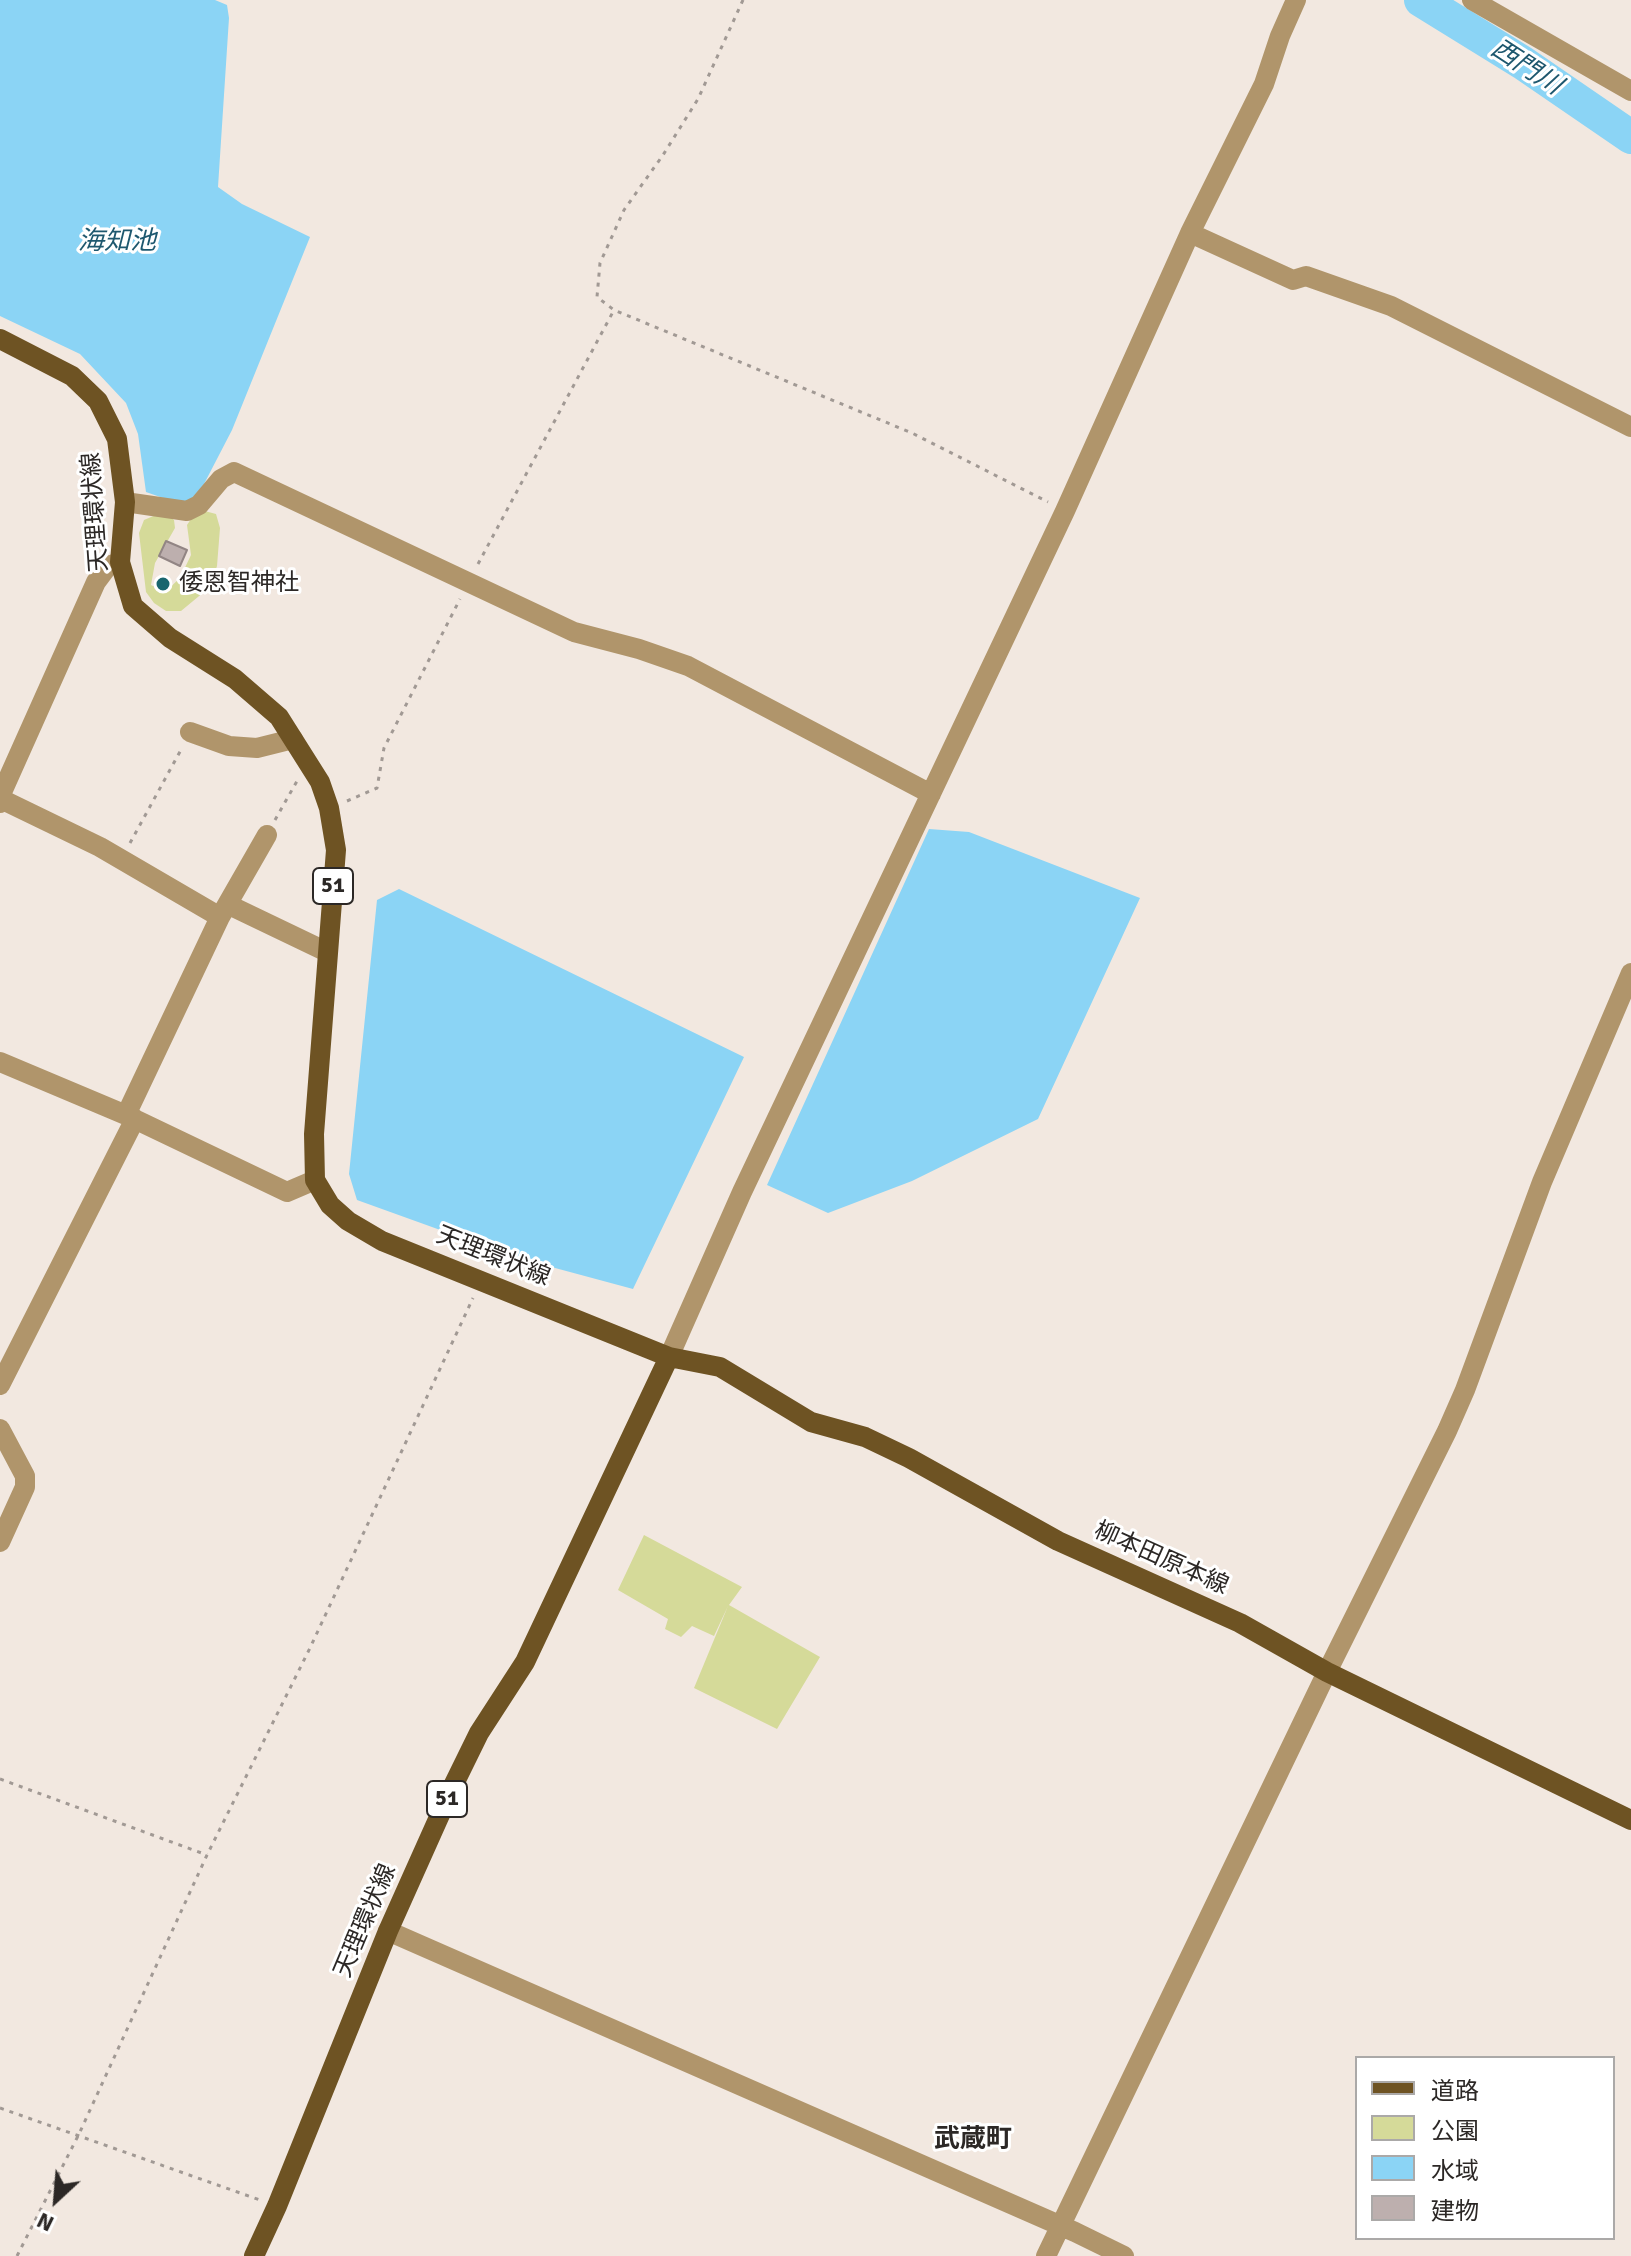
<!DOCTYPE html>
<meta charset="utf-8">
<style>
body{margin:0}
#map{position:relative;width:1631px;height:2256px;overflow:hidden;background:#f2e8e0;font-family:Signika,"Noto Sans JP",sans-serif}
canvas{display:block}
.legend{position:absolute;left:1355px;top:2056px;width:260px;height:184px;box-sizing:border-box;background:#fff;border:2px solid #aba9a8;margin:0;padding:10px 14px;list-style:none;font-size:24px;color:#2c2826}
.legend li{display:flex;align-items:center;gap:16px;height:40px}
.legend b{width:40px;border:2px solid #aba9a8}
.north{position:absolute;left:16px;top:2160px;width:80px;height:80px;-webkit-text-stroke:6px #fff;paint-order:stroke;rotate:206deg;font-size:22px;font-weight:700;line-height:32px;text-align:center;color:#2c2826}
.north::after{content:'';display:block;margin:auto;width:28px;height:36px;background:#2c2826;clip-path:polygon(50% 0,100% 100%,50% 72%,0 100%)}
</style>
<div id="map">
<canvas width="1631" height="2256"></canvas>
<ul class="legend">
<li><b style="height:10px;background:#6e5323"></b>道路</li>
<li><b style="height:22px;background:#d5da99"></b>公園</li>
<li><b style="height:22px;background:#8bd4f5"></b>水域</li>
<li><b style="height:22px;background:#bdafae"></b>建物</li>
</ul>
<div class="north">N</div>
</div>
<script>
const ctx = document.querySelector('canvas').getContext('2d');
ctx.lineJoin = 'round';
function fill(path, color) {
  ctx.fillStyle = color;
  ctx.fill(path, 'evenodd');
}
function poly(rows) {
  const path = new Path2D();
  for (const r of rows) {
    path.moveTo(r[0], r[1]);
    for (let i = 2; i < r.length; i += 2) path.lineTo(r[i], r[i + 1]);
  }
  return path;
}
function trace(path, color, width, dash) {
  ctx.strokeStyle = color;
  ctx.lineWidth = width;
  ctx.lineCap = dash ? 'butt' : 'round';
  ctx.setLineDash(dash || []);
  ctx.stroke(path);
}
function write(font, color, halo, rows, align = 'center') {
  ctx.font = font + ' Signika,"Noto Sans JP",sans-serif';
  ctx.lineWidth = 6;
  ctx.setLineDash([]);
  ctx.textBaseline = 'middle';
  ctx.strokeStyle = halo;
  ctx.fillStyle = color;
  for (const [text, x, y, turn = 0] of rows) {
    ctx.save();
    ctx.translate(x, y);
    ctx.rotate((+turn || 0) * Math.PI / 180);
    ctx.textAlign = isNaN(turn) ? turn : align;
    if (halo) ctx.strokeText(text, 0, 0);
    ctx.fillText(text, 0, 0);
    ctx.restore();
  }
}
const green = poly([
 [201,510,216,514,220,528,217,566,210,587,181,611,166,611,154,603,146,592,139,533,144,520,163,512,174,520,175,528,155,563,151,585,165,592,180,578,191,555,187,525,195,513],
 [644,1535,742,1587,729,1605,820,1657,777,1729,694,1688,728,1606,714,1636,692,1626,681,1637,665,1629,668,1619,618,1590]
]);
const water = poly([
 [0,0,215,0,227,5,229,18,218,187,242,204,310,237,232,430,204,484,186,506,146,492,138,434,126,403,80,354,0,316],
 [929,829,969,832,1140,898,1038,1119,912,1181,828,1213,767,1185],
 [399,889,744,1057,633,1289,518,1258,357,1200,349,1174,377,900]
]);
const river = poly([
 [1421,0,1523,63,1631,137]
]);
const building = poly([
 [166,541,187,550,180,566,159,556,166,541]
]);
const path = poly([
 [743,0,698,99,663,155,624,210,600,263,597,297,614,310,912,433,1048,502],
 [478,564,614,310],
 [347,801,377,788,384,748,460,599],
 [275,820,297,781],
 [130,843,182,748],
 [0,1779,207,1855],
 [0,2108,260,2200],
 [17,2256,79,2134,207,1855,310,1648,473,1298]
]);
const minor = poly([
 [1472,0,1631,91],
 [1190,233,1293,280,1306,276,1391,306,1631,427],
 [125,502,187,511,199,505,221,479,234,472,574,632,639,649,688,666,931,794],
 [190,732,229,746,257,748,293,739],
 [1,799,100,847,220,917],
 [0,803,3,790,96,582,108,566,120,562],
 [229,905,327,952],
 [0,1062,126,1115,287,1192,315,1180],
 [126,1115,220,917,267,835],
 [669,1357,742,1192,1065,511,1190,233,1264,84,1280,36,1296,0],
 [0,1385,135,1119],
 [0,1429,25,1476,25,1487,0,1542],
 [388,1931,1075,2232,1124,2256],
 [1046,2256,1327,1672,1447,1431,1465,1390,1542,1182,1631,973]
]);
const major = poly([
 [0,339,72,376,98,401,117,439,125,502,120,562,133,606,170,638,235,679,279,717,320,782,329,808,336,850,314,1134,315,1180,330,1205,348,1221,382,1241,669,1357,720,1367,811,1422,865,1437,909,1458,1058,1541,1240,1623,1327,1672,1631,1820],
 [254,2256,277,2206,388,1931,452,1788,479,1733,525,1662,669,1357]
]);
const markers = [
 [163,584,8,"#18656e"]
];
const shields = [
 [333,886,40],
 [447,1799,40]
];
const shieldNames = [
 ["51",333,886],
 ["51",447,1799]
];
const streetNames = [
 ["天理環状線",96,512,-94],
 ["天理環状線",493,1257,22],
 ["柳本田原本線",1161,1559,24],
 ["天理環状線",366,1921,-67]
];
const poiNames = [
 ["倭恩智神社",179,584]
];
const waterNames = [
 ["西門川",1526,68,33],
 ["海知池",117,242]
];
const neighbourhoodNames = [
 ["武蔵町",973,2140]
];
fill(green, '#d5da99');
fill(water, '#8bd4f5');
trace(river, '#8bd4f5', 34);
fill(building, '#bdafae');
trace(building, '#928584', 2);
trace(path, '#a19994', 3, [4, 6]);
trace(minor, '#b0956b', 20);
trace(major, '#6e5323', 20);
for (const [x, y, r, color] of markers) {
  const dot = new Path2D();
  dot.arc(x, y, r, 0, 2 * Math.PI);
  ctx.fillStyle = color;
  ctx.fill(dot);
  trace(dot, '#fff', 3);
}
for (const [x, y, w] of shields) {
  const box = new Path2D();
  box.roundRect(x - w / 2, y - 18, w, 36, 6);
  ctx.fillStyle = '#fff';
  ctx.fill(box);
  trace(box, '#2c2826', 2);
}
write('bold 22px', '#2c2826', null, shieldNames);
write('24px', '#2c2826', '#fff', streetNames);
write('24px', '#2c2826', '#fff', poiNames, 'left');
write('italic 26px', '#1e586f', '#fff', waterNames);
write('bold 26px', '#2c2826', '#fff', neighbourhoodNames);
</script>
